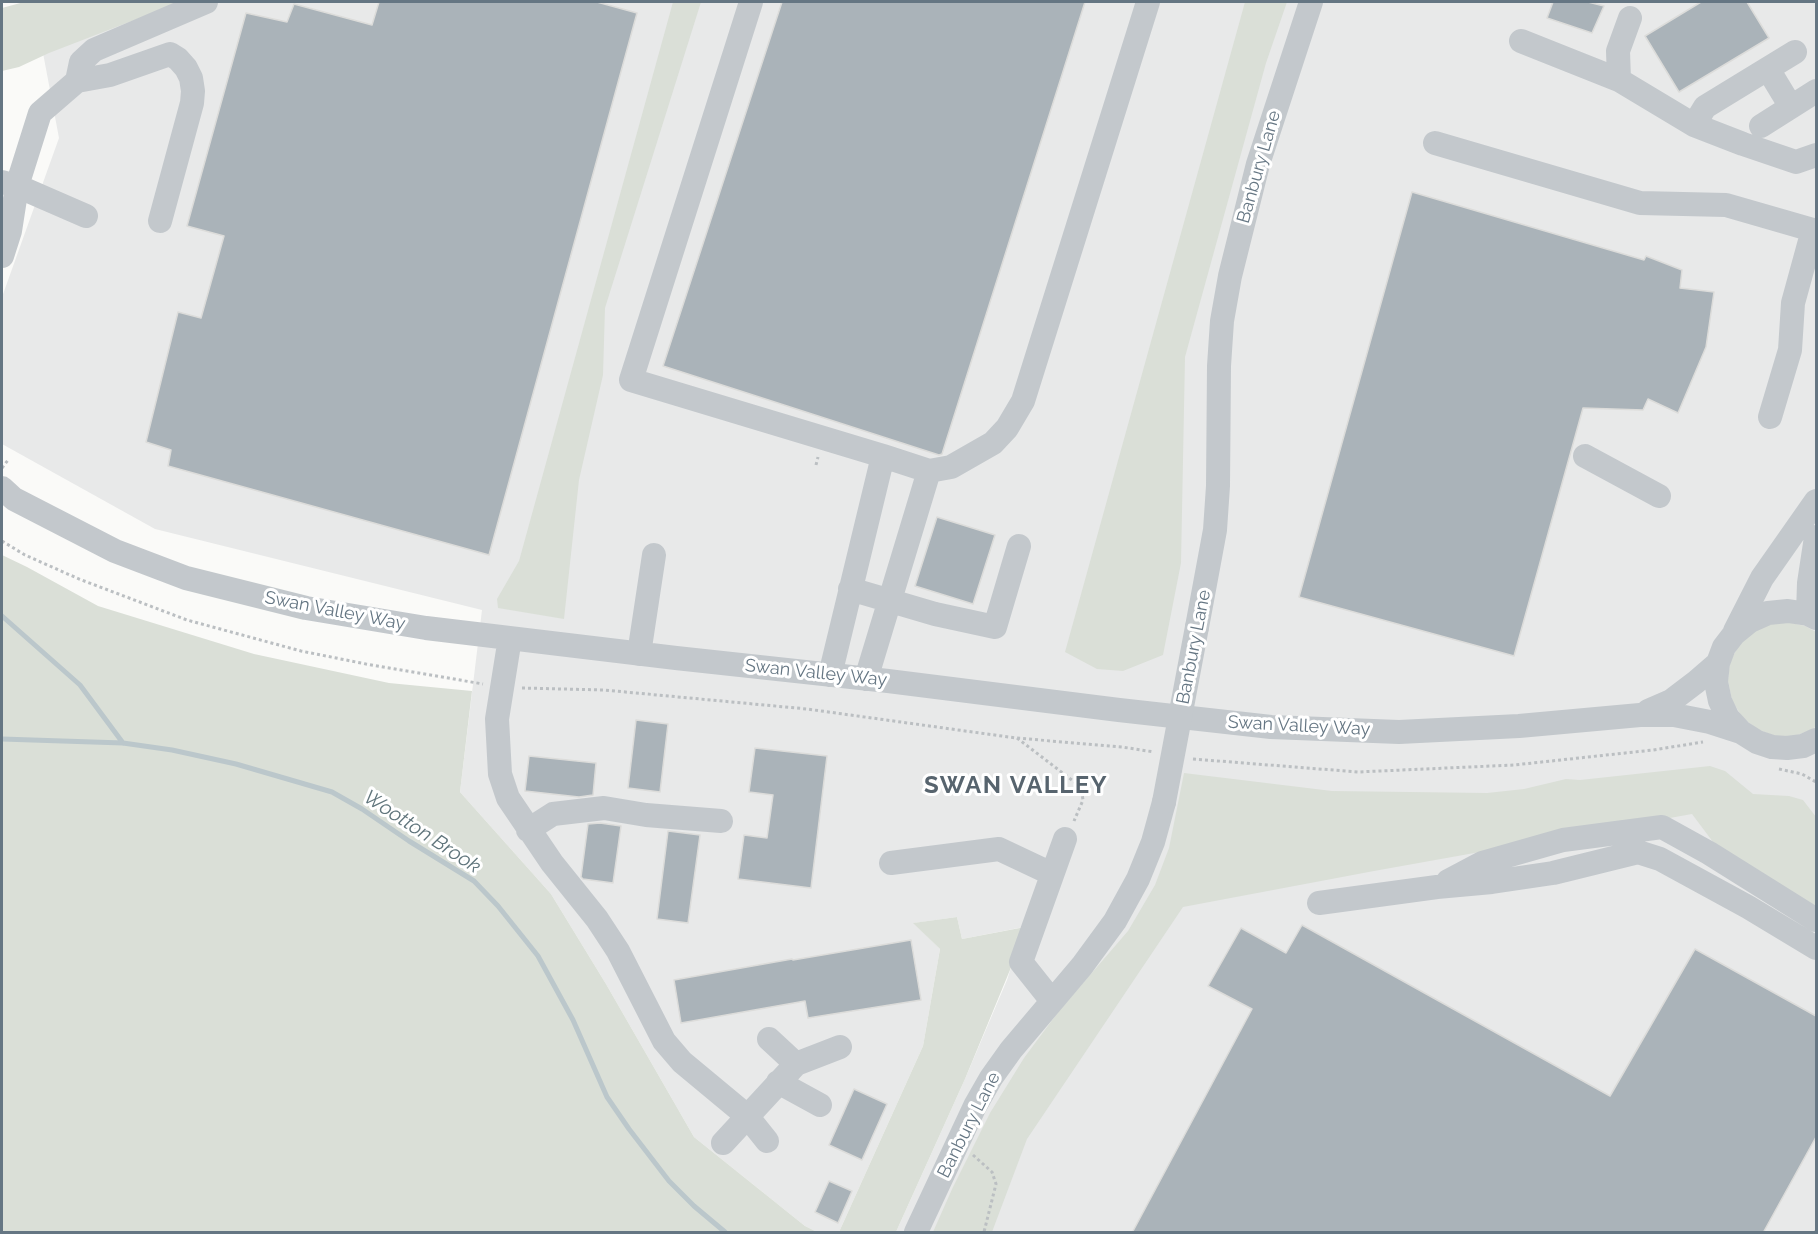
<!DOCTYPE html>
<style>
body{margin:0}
#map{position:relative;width:1818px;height:1234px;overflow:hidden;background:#fafaf8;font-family:Raleway,sans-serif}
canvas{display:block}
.frame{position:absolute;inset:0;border:3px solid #657683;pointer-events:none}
</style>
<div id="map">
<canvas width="1818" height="1234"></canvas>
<div class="frame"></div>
</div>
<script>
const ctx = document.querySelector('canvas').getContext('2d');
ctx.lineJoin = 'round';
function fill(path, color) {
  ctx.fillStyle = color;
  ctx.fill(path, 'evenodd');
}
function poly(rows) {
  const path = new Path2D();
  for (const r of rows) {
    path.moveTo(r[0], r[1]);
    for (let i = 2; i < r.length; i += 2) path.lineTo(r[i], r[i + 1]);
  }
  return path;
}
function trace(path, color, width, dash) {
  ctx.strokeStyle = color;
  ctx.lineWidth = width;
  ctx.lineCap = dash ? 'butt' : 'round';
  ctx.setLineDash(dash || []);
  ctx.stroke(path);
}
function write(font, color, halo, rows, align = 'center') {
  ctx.font = font + ' Raleway,sans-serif';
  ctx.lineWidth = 6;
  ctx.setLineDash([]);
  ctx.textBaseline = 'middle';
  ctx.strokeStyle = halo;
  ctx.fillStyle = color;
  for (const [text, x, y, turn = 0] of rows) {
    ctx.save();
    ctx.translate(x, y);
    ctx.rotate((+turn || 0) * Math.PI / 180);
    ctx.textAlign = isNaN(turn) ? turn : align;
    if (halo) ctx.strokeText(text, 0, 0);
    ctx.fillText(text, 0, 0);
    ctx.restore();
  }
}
const built = poly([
 [76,2,1816,2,1816,1232,896,1232,965,1079,1007,980,1024,927,962,939,957,917,914,923,940,949,923,1046,839,1232,817,1232,805,1226,694,1137,606,984,551,894,460,792,482,610,155,529,2,444,2,297,59,138,43,53]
]);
const green = poly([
 [24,2,181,2,49,53,19,67,2,71,2,8],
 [673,2,701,2,605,308,603,375,579,480,564,619,498,608,497,599,519,561],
 [1245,2,1287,2,1266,63,1185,357,1181,563,1163,655,1123,671,1097,669,1065,652],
 [2,555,27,567,98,606,254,654,389,683,472,691,460,792,551,894,606,984,694,1137,805,1226,817,1232,2,1232],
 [1787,622,1805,626,1816,632,1816,726,1813,729,1795,736,1775,736,1757,729,1742,717,1732,700,1728,681,1730,662,1739,645,1752,632,1769,624],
 [1710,766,1725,771,1753,794,1789,796,1803,800,1816,817,1816,913,1713,842,1692,814,1374,871,1183,907,1027,1139,992,1232,933,1232,953,1187,990,1113,1024,1058,1059,1011,1128,931,1155,885,1169,848,1184,773,1332,791,1487,793,1524,789,1566,779,1580,780],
 [957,917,962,939,1025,927,1024,936,965,1079,896,1232,839,1232,923,1046,940,949,913,923]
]);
const stream = poly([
 [2,616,80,685,123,743],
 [2,739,123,743,172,750,236,764,332,792,362,809,409,841,474,881,498,906,538,956,573,1020,607,1097,629,1129,669,1181,694,1206,725,1232]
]);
const building = poly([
 [379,2,597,2,637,13,489,555,168,466,171,450,146,442,178,312,201,318,224,236,187,226,246,13,287,22,294,4,372,25,379,2],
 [782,2,1085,2,942,454,939,455,663,366,782,2],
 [1553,2,1588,2,1604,6,1592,33,1547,18,1553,2],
 [1701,2,1747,2,1769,38,1679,92,1645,36,1701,2],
 [1412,192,1644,260,1646,256,1682,270,1680,288,1714,292,1706,347,1678,413,1648,399,1643,410,1583,408,1514,656,1299,597,1412,192],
 [937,517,995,535,973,604,915,586,937,517],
 [636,720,668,724,660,792,628,788,636,720],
 [755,748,827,756,811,888,738,879,744,835,767,838,773,795,749,792,755,748],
 [529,756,596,763,593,795,579,797,525,791,529,756],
 [600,823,621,826,613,883,583,879,581,877,588,824,600,823],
 [668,831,700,835,688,923,657,919,668,831],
 [1302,925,1610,1096,1695,949,1816,1016,1816,1137,1763,1233,1132,1233,1252,1009,1208,986,1241,928,1286,953,1302,925],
 [911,940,921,1000,808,1018,805,1001,681,1023,674,980,792,959,793,960,911,940],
 [854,1089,887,1104,862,1160,829,1145,854,1089],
 [829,1181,852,1191,838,1223,815,1212,829,1181]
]);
const path = poly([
 [816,465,818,457],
 [2,468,8,460],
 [2,541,25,555,79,579,187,620,301,651,366,664,483,684],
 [522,688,604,690,807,709,1016,738,1122,747,1154,752],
 [1017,738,1081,787,1083,800,1074,821],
 [1193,759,1358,772,1514,765,1653,750,1703,742],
 [1779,769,1802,774,1816,782],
 [973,1155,992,1172,996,1184,984,1232],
 [1815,1232,1816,1231]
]);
const minor = poly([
 [751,2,631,380,883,456,929,471,951,467,993,443,1007,428,1023,401,1148,2],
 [1521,41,1619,80,1618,51,1630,18],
 [1795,52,1705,107,1694,125,1743,144,1796,162,1816,155],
 [1768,69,1791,107],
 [1619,80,1694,125],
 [77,81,81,62,94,50,206,2],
 [1761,126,1816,91],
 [1435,143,1640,203,1726,205,1816,231],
 [2,182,17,186,86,216],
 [2,256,10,231,17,186,40,113,77,81,110,75,170,54,178,59,186,68,191,78,193,91,192,103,160,221],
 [1770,417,1790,350,1793,303,1813,230],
 [1585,456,1659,496],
 [2,488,14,499,115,551,186,578,306,608,426,628,676,658,888,681,1119,710,1271,727,1399,732,1519,726,1640,715,1674,715,1710,722,1741,732],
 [850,589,935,614,995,627,1019,546],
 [1808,614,1809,583,1816,537],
 [1816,618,1808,614,1788,611,1768,613,1750,621,1734,634,1724,647,1718,663,1716,682,1720,701,1728,718,1741,732,1757,742,1772,747,1787,748,1803,746,1816,740],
 [1197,627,1215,530,1218,486,1219,366,1222,321,1230,276,1258,164,1311,2],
 [1735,631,1762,578,1816,501],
 [510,638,497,719,500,774,508,798,552,863,597,919,618,951,664,1041,682,1062,747,1116,767,1141],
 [639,654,654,555],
 [830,675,883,456],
 [866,679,929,471],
 [1648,711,1671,701,1696,682,1718,663],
 [528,830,553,814,604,808,646,815,721,821],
 [891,863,999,849,1052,874],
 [1448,881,1482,863,1563,840,1662,827,1709,853,1816,920],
 [1319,903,1437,887,1492,882,1553,873,1638,852,1660,859,1748,907,1816,948],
 [1052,1001,1021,962,1065,839],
 [769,1039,796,1064],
 [778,1082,820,1105],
 [723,1143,796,1064,840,1047],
 [916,1232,975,1106,991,1078,1011,1050,1082,966,1115,921,1138,879,1153,842,1164,802]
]);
const minorBridge = poly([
 [1164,802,1197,627]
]);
const streetNames = [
 ["Banbury Lane",1259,167,-74],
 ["Swan Valley Way",335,611,11],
 ["Banbury Lane",1194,647,-79],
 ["Swan Valley Way",816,673,6],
 ["Swan Valley Way",1299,726,3],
 ["Banbury Lane",969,1125,-63]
];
const waterNames = [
 ["Wootton Brook",422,832,33]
];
const districtNames = [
 ["SWAN VALLEY",1016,786]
];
fill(built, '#e8e9e9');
fill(green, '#dadfd7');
trace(stream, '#bbc7cb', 5);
fill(building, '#aab3b9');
trace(building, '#dcdcda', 1.5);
trace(path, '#bbbfc2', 3, [3, 3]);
trace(minor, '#c3c8cc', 24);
trace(minorBridge, '#c3c8cc', 24);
write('18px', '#657683', '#fff', streetNames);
write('italic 20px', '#60757c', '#fff', waterNames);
ctx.letterSpacing = '1.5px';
write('bold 24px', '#57646e', '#fff', districtNames);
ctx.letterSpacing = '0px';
</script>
